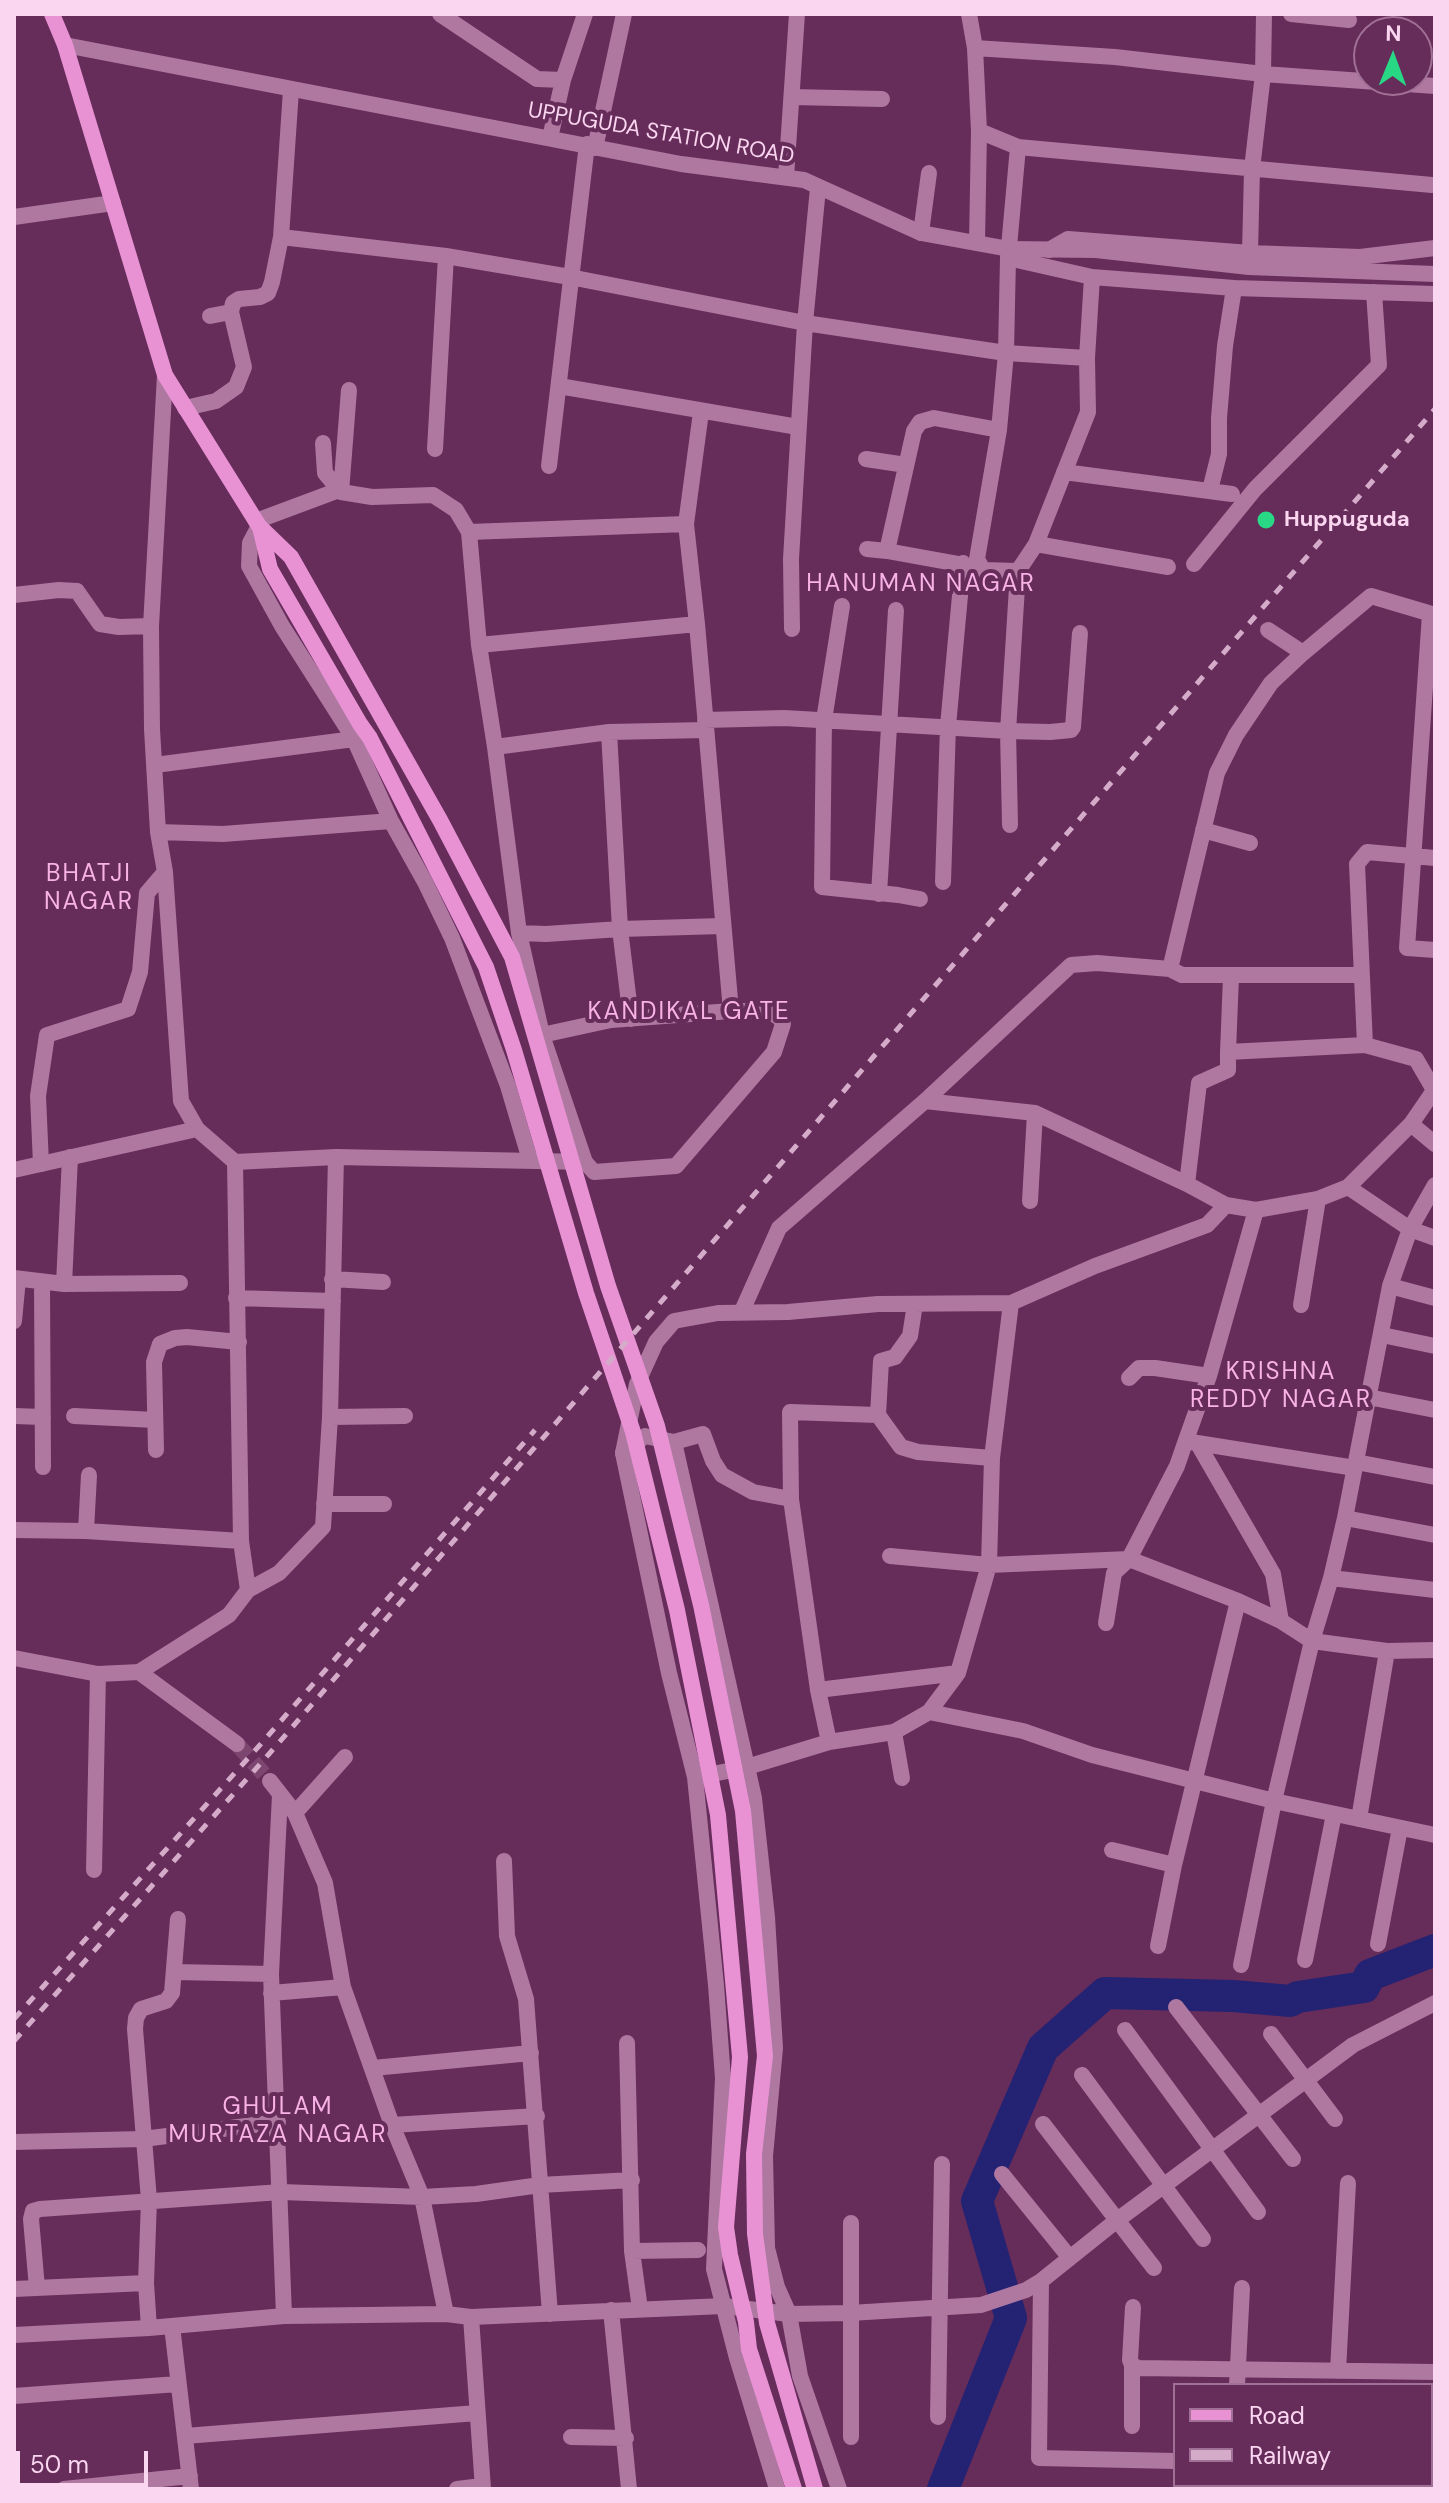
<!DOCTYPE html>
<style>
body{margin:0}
#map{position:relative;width:1449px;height:2503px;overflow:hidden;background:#662c5a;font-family:"DM Sans",sans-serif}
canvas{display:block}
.frame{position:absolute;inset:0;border:16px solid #fad6f0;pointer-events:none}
.legend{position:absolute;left:1173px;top:2383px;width:260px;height:104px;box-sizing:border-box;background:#662c5a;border:2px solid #a17096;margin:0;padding:10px 14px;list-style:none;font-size:24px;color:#fad6f0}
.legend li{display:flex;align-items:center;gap:16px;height:40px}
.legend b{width:40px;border:2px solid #a17096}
.north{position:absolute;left:1353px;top:16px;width:80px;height:80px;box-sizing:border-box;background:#662c5a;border:2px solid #a17096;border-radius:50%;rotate:1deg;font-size:22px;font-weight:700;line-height:32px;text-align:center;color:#fad6f0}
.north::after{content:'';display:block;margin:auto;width:28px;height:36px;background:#28d885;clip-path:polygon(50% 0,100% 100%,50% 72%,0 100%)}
.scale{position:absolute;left:16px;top:2451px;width:132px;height:36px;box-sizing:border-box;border:4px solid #fad6f0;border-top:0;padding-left:10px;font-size:24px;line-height:28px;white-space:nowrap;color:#fad6f0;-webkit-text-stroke:6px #662c5a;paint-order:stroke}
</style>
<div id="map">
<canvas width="1449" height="2503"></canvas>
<div class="frame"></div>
<ul class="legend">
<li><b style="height:10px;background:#e892d4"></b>Road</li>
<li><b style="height:10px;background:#d5abca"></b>Railway</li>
</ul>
<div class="north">N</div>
<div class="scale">50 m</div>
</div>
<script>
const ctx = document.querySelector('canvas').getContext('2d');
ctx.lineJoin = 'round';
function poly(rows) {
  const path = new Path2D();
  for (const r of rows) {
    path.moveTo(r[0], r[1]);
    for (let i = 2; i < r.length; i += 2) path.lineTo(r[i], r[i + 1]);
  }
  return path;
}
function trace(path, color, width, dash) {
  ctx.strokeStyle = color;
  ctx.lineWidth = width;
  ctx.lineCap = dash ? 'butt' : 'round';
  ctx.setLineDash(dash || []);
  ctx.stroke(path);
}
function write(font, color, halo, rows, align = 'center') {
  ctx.font = font + ' "DM Sans",sans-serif';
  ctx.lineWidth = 8;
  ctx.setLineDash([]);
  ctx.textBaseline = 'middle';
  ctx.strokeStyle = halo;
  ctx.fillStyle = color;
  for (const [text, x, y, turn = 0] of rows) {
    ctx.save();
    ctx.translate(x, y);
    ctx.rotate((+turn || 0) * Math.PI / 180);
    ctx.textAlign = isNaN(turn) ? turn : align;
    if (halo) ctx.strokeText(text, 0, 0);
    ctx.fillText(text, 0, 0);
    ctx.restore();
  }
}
const river = poly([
 [943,2489,1011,2318,977,2201,1043,2048,1105,1993,1233,1996,1290,2001,1298,1997,1364,1987,1370,1975,1435,1950]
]);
const minorTunnel = poly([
 [237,1744,270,1781]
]);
const minor = poly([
 [440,14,537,79,563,80],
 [1291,14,1349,20],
 [975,48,1115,57,1263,74,1435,86],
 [291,90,281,237,446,256,570,277,805,323,818,188],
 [792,97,882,99],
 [550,138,563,80,585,14],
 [1018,147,1432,185],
 [595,148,624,14],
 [786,177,797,14],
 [14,217,113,203],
 [921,233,929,173],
 [977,243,979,131],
 [1049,250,1068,239,1250,253,1360,257,1435,248],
 [1250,253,1252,169,1263,74,1264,14],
 [1008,258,1092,277,1234,288,1435,294],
 [210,316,231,312],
 [1087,358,1088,412,1036,544,1018,571,983,570,977,559,999,430,1006,353,1087,358,1092,277],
 [559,386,798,427],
 [185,408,216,401,236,387,244,367,231,312,233,303,239,299,260,297,268,293,272,282,281,237],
 [323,443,325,473,341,492,372,497,433,495,456,510,469,532],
 [435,449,446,256],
 [866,459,906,465],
 [549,466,587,144],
 [1064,472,1232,494],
 [1210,490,1219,454,1219,418,1225,346,1234,288],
 [341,492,349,390],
 [256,521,339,490],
 [259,526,250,543,249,566,282,626,354,739,391,821,425,882,452,938,508,1086,530,1160],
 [1036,544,1168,567],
 [867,549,887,551],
 [1194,564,1255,489,1379,365,1374,292],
 [970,566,887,551,914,431,920,422,934,418,999,430],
 [14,595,59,590,77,591,100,624,119,627,151,626,165,375],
 [842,606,824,720,822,887,898,895,920,899],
 [1430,614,1407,948,1435,950],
 [151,626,152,729,158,832,165,872,181,1101,197,1129],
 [792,629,791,559,805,323,1006,353,1008,258,1018,147,979,131,975,48,969,14],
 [1268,630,1303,653,1371,596,1435,615],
 [479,645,469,532,686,524],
 [705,720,784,718,1008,731,1018,571],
 [609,732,495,747,519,933,546,934,620,929,722,926],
 [495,747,479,645,697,624],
 [155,765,354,739],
 [1010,825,1008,731,1050,732,1071,730,1073,727,1080,633],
 [1203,830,1250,843],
 [158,832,223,834,391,821],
 [943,882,948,726,963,563],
 [879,894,896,610],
 [519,933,542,1035,585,1162,594,1172,676,1166,774,1052,783,1024,779,1017,767,1011,731,1011],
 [1170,969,1217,773,1236,735,1271,683,1303,653],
 [1231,976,1228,1052,1365,1045,1357,864,1367,852,1435,858],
 [631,1019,620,929,609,732,706,730],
 [542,1035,611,1020,731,1011,697,624,686,524,701,412],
 [1365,1045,1416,1059,1434,1090],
 [925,1101,1035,1113,1187,1184,1226,1205,1256,1210,1318,1199,1348,1187,1411,1124,1435,1089],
 [1411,1124,1435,1144],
 [235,1162,241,1541,248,1590],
 [41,1164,38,1096,47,1035,128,1009,140,972,147,893,165,872],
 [1187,1184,1199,1083,1228,1070,1228,1052],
 [1435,1185,1410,1229,1435,1238],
 [1030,1201,1035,1113],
 [14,1278,64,1284,180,1283],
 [332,1279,383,1282],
 [42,1283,43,1467],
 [64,1284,70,1157],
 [1390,1286,1435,1298],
 [236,1298,333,1301],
 [1301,1305,1318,1199],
 [742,1311,779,1228,925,1101,1071,965,1097,963,1170,969,1182,975,1360,975],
 [14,1321,18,1279],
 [1382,1335,1435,1346],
 [1129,1378,1139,1368,1155,1368,1209,1376],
 [1368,1397,1435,1410],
 [878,1415,881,1361,895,1357,910,1336,915,1304],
 [14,1416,43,1417],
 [74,1416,155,1420],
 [330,1417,405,1416],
 [674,1442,703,1434,713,1461,722,1475,753,1492,791,1499],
 [1191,1442,1355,1468],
 [1198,1444,1273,1574,1281,1621],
 [156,1450,154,1362,160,1344,175,1338,187,1337,239,1342],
 [623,1453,637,1384,656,1342,674,1321,718,1313,788,1312,878,1304,1011,1303,1095,1266,1207,1225,1226,1205],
 [1356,1462,1435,1477],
 [324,1504,384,1504],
 [1345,1518,1435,1535],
 [14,1530,86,1531,241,1541],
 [86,1531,89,1475],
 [890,1556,989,1565,1129,1559,1238,1601,1281,1621,1312,1641,1387,1651,1435,1650],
 [1331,1578,1435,1590],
 [1106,1623,1114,1573,1129,1559,1177,1466,1186,1440,1209,1376,1256,1210],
 [14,1658,98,1674,139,1672,229,1615,248,1590,279,1573,323,1527,330,1417,336,1157],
 [139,1672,237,1744],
 [818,1690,958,1673],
 [929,1712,1023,1731,1092,1755,1274,1801,1435,1835],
 [894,1732,902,1778],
 [829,1742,818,1690,791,1499,790,1412,878,1415,901,1447,918,1452,992,1458],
 [698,1777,747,1767,829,1742,894,1732,929,1712,958,1673,989,1565,992,1458,1011,1303],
 [280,1795,271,1974,284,2316],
 [295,1813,345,1757],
 [1359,1819,1387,1651],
 [1112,1850,1174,1865],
 [504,1861,507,1936,526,1999,550,2314],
 [94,1870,98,1674],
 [1378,1944,1400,1828],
 [1158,1946,1174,1865,1238,1601],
 [1305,1960,1334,1814],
 [1241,1965,1274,1801,1312,1641,1331,1578,1345,1518,1390,1286,1410,1229,1348,1187],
 [175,1972,271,1974],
 [271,1993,343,1987],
 [1176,2007,1293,2159],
 [1125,2030,1258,2212],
 [1271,2034,1335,2119],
 [627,2043,632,2251,640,2309],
 [373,2068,531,2053],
 [1082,2075,1203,2239],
 [1043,2124,1154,2268],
 [392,2125,537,2116],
 [14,2142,143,2139,278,2122],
 [1002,2174,1070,2258],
 [851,2223,851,2437],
 [632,2251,698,2250],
 [1041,2281,1039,2458,1175,2461],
 [37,2288,31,2219,33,2211,40,2209,281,2192,422,2197,476,2194,540,2185,632,2180],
 [14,2289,146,2283],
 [611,2310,629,2489],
 [446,2314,471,2317,724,2306,789,2314,850,2313,981,2305,1026,2290,1041,2281,1116,2221,1353,2045,1435,2003],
 [471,2317,483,2489],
 [172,2326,191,2489],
 [149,2328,146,2283,149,2200,135,2029,136,2018,141,2009,166,2001,172,1993,178,1919],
 [14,2335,149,2328,284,2316,446,2314,422,2197,392,2125,343,1987,325,1883,295,1813,270,1781],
 [1132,2365,1138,2368,1435,2372],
 [1338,2371,1348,2183],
 [1237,2385,1242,2288],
 [14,2396,178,2384],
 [938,2417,942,2164],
 [1132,2426,1132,2365,1130,2360,1133,2307],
 [185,2436,477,2413],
 [571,2437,626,2438],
 [1431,2463,1435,2463],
 [1236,2485,1236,2489],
 [64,2489,190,2476],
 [457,2489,482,2486]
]);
const tertiary = poly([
 [65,45,681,164,804,180,921,233,1009,249,1096,250,1249,267,1435,274],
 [14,1170,197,1129,235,1162,336,1157,585,1162],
 [777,2489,737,2358,714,2269,723,2078,716,1985,695,1777,669,1673,623,1453,645,1436,674,1442,754,1798,767,1917,775,2048,765,2156,767,2248,777,2287,789,2314,800,2376,839,2489]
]);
const secondary = poly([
 [52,14,65,45,165,375,259,526,291,557,440,820,512,957,608,1286,657,1426,701,1605,743,1811,765,2056,754,2154,755,2234,767,2323,815,2489],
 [260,527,270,569,360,724,370,738,486,967,514,1050,586,1293,633,1432,677,1610,718,1815,740,2057,726,2227,730,2255,746,2322,749,2349,794,2489]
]);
const rail = poly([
 [14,2019,259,1746,535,1430],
 [14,2041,269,1754,1435,409]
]);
const markers = [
 [1266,520,10,"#28d885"]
];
const streetNames = [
 ["UPPUGUDA STATION ROAD",661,134,10]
];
const poiNames = [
 ["Huppuguda",1284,520]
];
const neighbourhoodNames = [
 ["HANUMAN NAGAR",921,585],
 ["BHATJI",89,875],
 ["NAGAR",89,903],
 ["KANDIKAL GATE",689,1013],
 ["KRISHNA",1281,1373],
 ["REDDY NAGAR",1281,1401],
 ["GHULAM",278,2108],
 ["MURTAZA NAGAR",278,2136]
];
trace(river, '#232273', 32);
trace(minorTunnel, '#7c4670', 16, [16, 8]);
trace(minor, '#ae78a1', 16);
trace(tertiary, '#ae78a1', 16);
trace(secondary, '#e892d4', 16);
trace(rail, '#d5abca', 5, [10, 10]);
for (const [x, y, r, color] of markers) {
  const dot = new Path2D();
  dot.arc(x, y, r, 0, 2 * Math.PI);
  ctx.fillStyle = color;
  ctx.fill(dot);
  trace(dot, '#662c5a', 3);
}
write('22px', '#fad6f0', '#662c5a', streetNames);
write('bold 22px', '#fad6f0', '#662c5a', poiNames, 'left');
ctx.letterSpacing = '2px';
write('24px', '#f8b2e6', '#662c5a', neighbourhoodNames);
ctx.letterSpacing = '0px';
</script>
